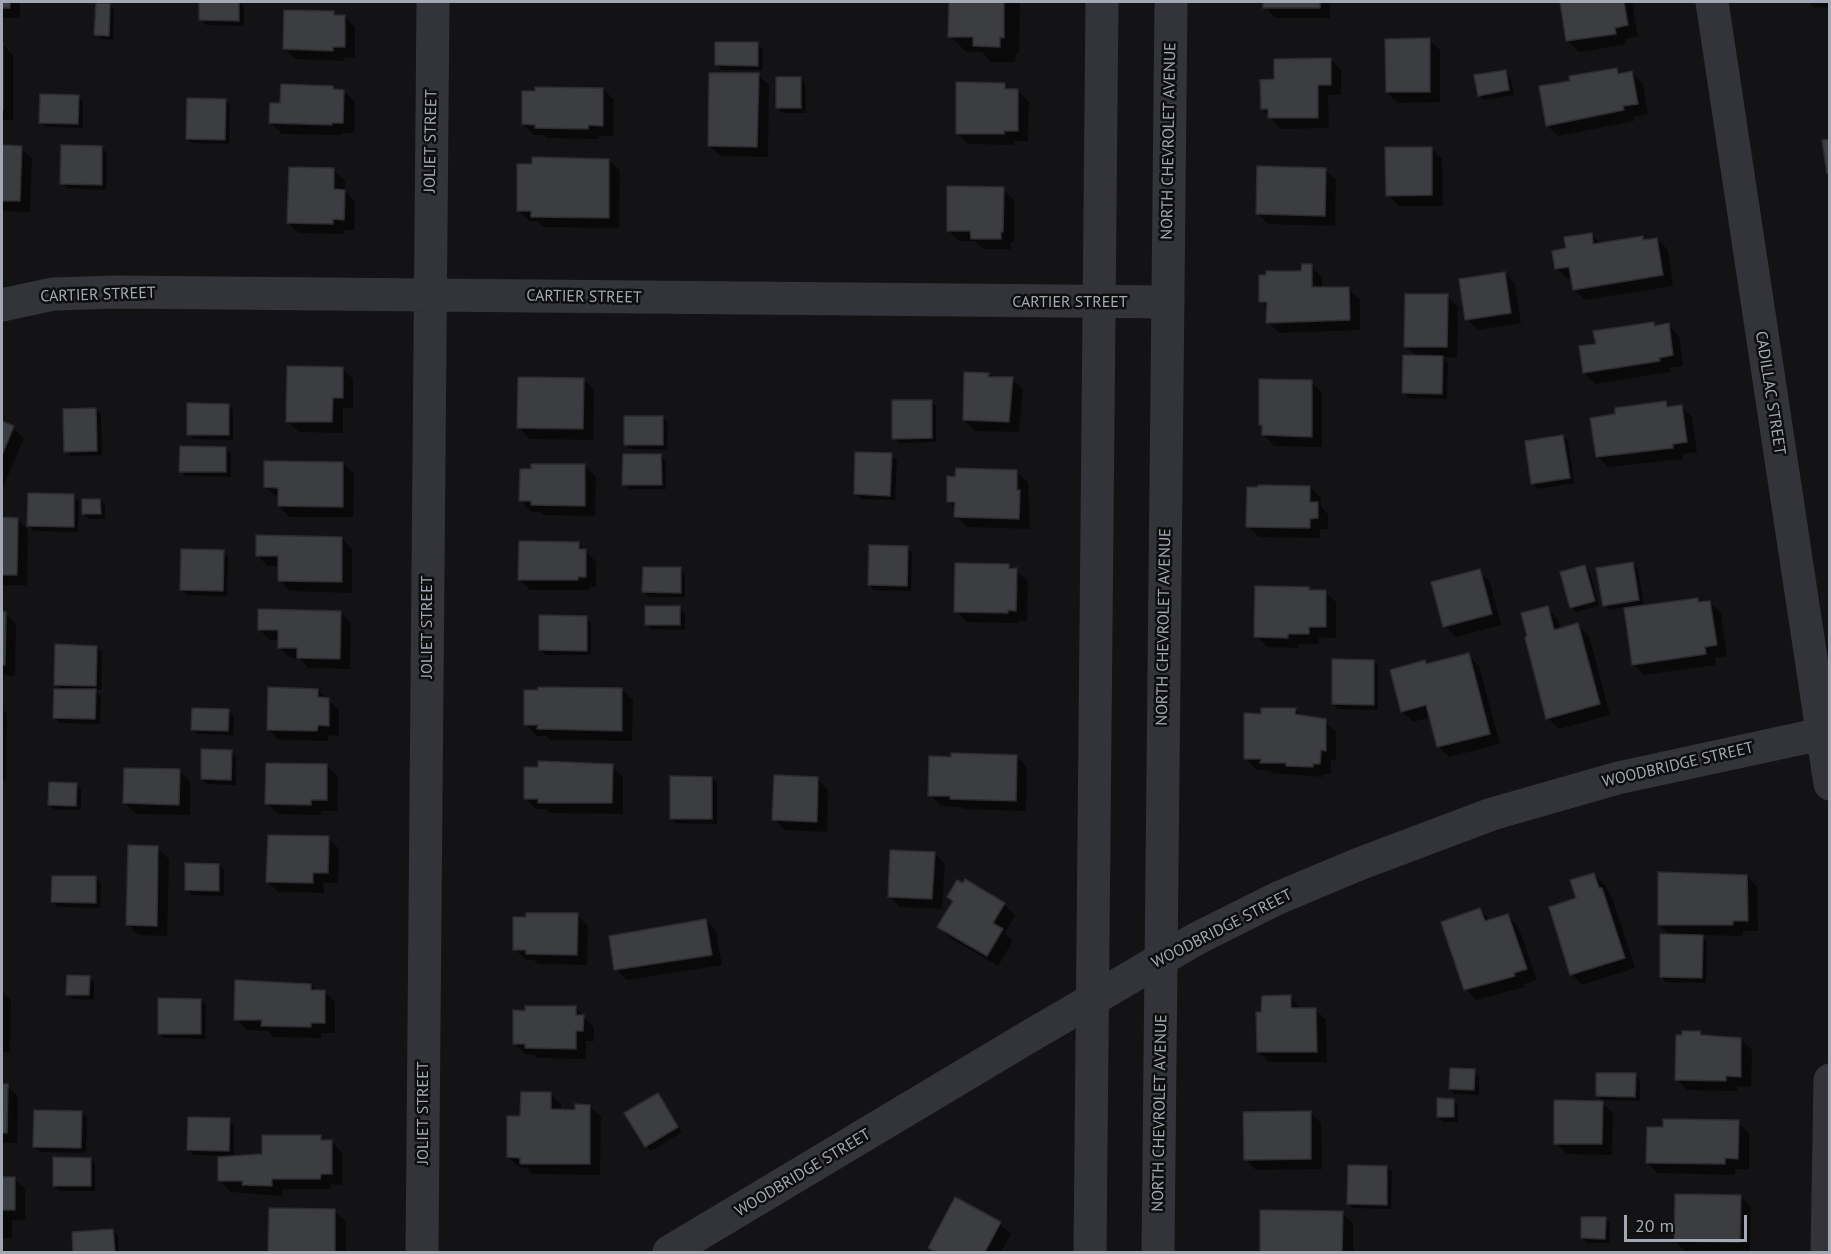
<!DOCTYPE html>
<style>
body{margin:0}
#map{position:relative;width:1831px;height:1254px;overflow:hidden;background:#131214;font-family:"PT Sans",sans-serif}
canvas{display:block}
.frame{position:absolute;inset:0;border:3px solid #a3a8b5;pointer-events:none}
.scale{position:absolute;left:1624px;top:1215px;width:123px;height:27px;box-sizing:border-box;border:3px solid #a3a8b5;border-top:0;padding-left:8px;font-size:18px;line-height:21px;white-space:nowrap;color:#a3a8b5;-webkit-text-stroke:4px #0e0e0f;paint-order:stroke}
</style>
<div id="map">
<canvas width="1831" height="1254"></canvas>
<div class="frame"></div>
<div class="scale">20 m</div>
</div>
<script>
const ctx = document.querySelector('canvas').getContext('2d');
ctx.lineJoin = 'round';
function fill(path, color) {
  ctx.fillStyle = color;
  ctx.fill(path, 'evenodd');
}
function poly(rows) {
  const path = new Path2D();
  for (const r of rows) {
    path.moveTo(r[0], r[1]);
    for (let i = 2; i < r.length; i += 2) path.lineTo(r[i], r[i + 1]);
  }
  return path;
}
function trace(path, color, width, dash) {
  ctx.strokeStyle = color;
  ctx.lineWidth = width;
  ctx.lineCap = dash ? 'butt' : 'round';
  ctx.setLineDash(dash || []);
  ctx.stroke(path);
}
function write(font, color, halo, rows, align = 'center') {
  ctx.font = font + ' "PT Sans",sans-serif';
  ctx.lineWidth = 5;
  ctx.setLineDash([]);
  ctx.textBaseline = 'middle';
  ctx.strokeStyle = halo;
  ctx.fillStyle = color;
  for (const [text, x, y, turn = 0] of rows) {
    ctx.save();
    ctx.translate(x, y);
    ctx.rotate((+turn || 0) * Math.PI / 180);
    ctx.textAlign = isNaN(turn) ? turn : align;
    if (halo) ctx.strokeText(text, 0, 0);
    ctx.fillText(text, 0, 0);
    ctx.restore();
  }
}
const shadow = poly([
 [2,2,20,2,20,18,2,18],
 [201,2,239,2,244,6,244,26,206,25,201,19],
 [950,2,1020,2,1019,53,1016,53,1015,62,991,62,982,52,966,52,950,36],
 [1265,2,1330,2,1330,18,1276,18,1265,7],
 [1561,2,1632,2,1638,36,1625,39,1626,44,1579,52,1568,41],
 [1808,2,1830,2,1830,11,1824,7,1815,8],
 [109,5,114,10,113,40,101,39,96,34],
 [334,13,337,16,344,16,355,27,355,58,344,57,343,61,295,59,284,48],
 [1429,40,1440,50,1440,102,1398,103,1387,92],
 [2,44,13,55,13,120,2,120],
 [757,44,763,49,762,70,722,70,717,65],
 [1330,59,1341,70,1341,95,1328,95,1329,128,1281,129,1262,109,1275,81],
 [1617,70,1621,75,1632,73,1643,84,1648,114,1633,117,1634,121,1558,136,1547,125,1572,82],
 [1505,72,1510,77,1514,95,1484,100,1479,95],
 [758,75,769,85,768,157,720,156,709,145],
 [800,78,805,83,806,113,783,113,777,108],
 [1004,84,1010,91,1018,91,1029,102,1028,141,1014,141,1014,145,968,144,957,134],
 [333,88,336,91,344,91,355,102,354,133,342,133,342,135,282,134,271,123,281,105],
 [603,89,614,100,613,136,599,136,599,139,547,138,544,135,534,135,523,124],
 [78,96,83,102,83,128,46,127,41,122],
 [225,100,230,105,229,144,192,143,187,138],
 [2,147,21,148,32,158,30,212,2,211],
 [102,148,107,153,106,190,67,188,62,183],
 [1431,148,1442,159,1443,206,1399,206,1388,195],
 [609,160,620,171,619,228,543,227,537,221,529,221,518,210],
 [1325,169,1336,180,1335,226,1268,224,1257,213],
 [334,170,345,181,345,191,355,202,354,230,344,230,344,234,299,233,288,223],
 [1003,189,1014,200,1014,242,1011,242,1011,249,983,249,975,241,959,241,948,230],
 [1591,234,1601,244,1642,237,1646,241,1657,239,1668,250,1673,286,1585,300,1574,289,1572,279,1568,279,1557,269,1568,249],
 [1311,266,1322,277,1322,289,1349,289,1360,300,1360,330,1279,333,1268,322,1268,308,1261,301],
 [1504,273,1515,284,1521,323,1478,330,1467,319],
 [1447,296,1458,307,1457,358,1442,357,1448,363,1447,399,1409,398,1404,393,1417,357,1406,346],
 [1654,324,1657,327,1668,325,1679,336,1683,366,1669,368,1670,372,1595,384,1584,373,1597,345],
 [342,368,353,379,353,408,343,408,343,433,299,432,288,422],
 [988,374,993,378,1013,379,1023,390,1019,432,975,431,964,420],
 [583,379,594,390,593,440,530,439,519,428],
 [1311,382,1322,393,1322,447,1274,446,1264,435,1264,428,1260,424],
 [931,401,936,406,936,442,899,443,894,438],
 [1666,402,1671,408,1681,406,1692,417,1697,452,1683,454,1683,459,1608,467,1597,456,1617,415],
 [228,405,233,410,233,440,194,439,188,434],
 [95,409,101,414,102,455,71,456,66,451],
 [663,418,668,423,667,450,631,449,625,444],
 [2,423,13,428,24,438,2,490],
 [1563,436,1568,441,1574,483,1538,489,1533,484],
 [225,448,231,454,231,477,186,476,181,471],
 [891,455,897,460,895,500,861,499,856,494],
 [661,456,666,461,666,489,629,489,624,484],
 [343,463,354,474,353,517,290,517,279,506,279,498,265,487],
 [585,466,596,477,595,516,543,515,540,512,531,512,521,501],
 [1017,472,1028,483,1030,529,967,527,956,516,956,509,948,501],
 [1310,487,1321,498,1321,507,1328,514,1328,529,1320,529,1320,538,1259,537,1248,526],
 [73,496,79,501,78,532,34,531,29,526],
 [100,500,105,505,105,519,89,519,84,514],
 [2,519,17,519,28,530,27,585,2,585],
 [342,538,352,549,352,593,290,591,279,580,280,566,268,566,257,555],
 [578,543,596,562,596,587,589,587,589,590,530,590,519,579],
 [907,548,912,553,911,591,874,590,869,584],
 [223,552,228,557,227,596,187,595,182,590],
 [1633,564,1638,569,1644,607,1697,599,1701,604,1710,602,1721,613,1727,656,1715,658,1716,665,1644,675,1633,664,1625,607,1609,610,1604,605],
 [1008,565,1028,581,1027,621,1018,621,1018,623,967,622,956,611],
 [1585,567,1590,572,1599,606,1576,612,1571,607],
 [680,569,685,574,685,597,649,597,644,592],
 [1479,571,1490,582,1501,625,1456,637,1445,626],
 [1309,589,1325,592,1336,602,1336,638,1319,637,1319,644,1298,644,1299,648,1267,647,1256,636],
 [679,608,685,613,685,630,651,629,646,624],
 [1547,608,1558,619,1561,629,1578,625,1589,636,1610,715,1559,729,1548,718],
 [340,612,351,623,350,669,309,668,300,659,291,658,280,648,280,640,270,640,259,629],
 [2,613,5,613,16,624,15,676,2,675],
 [586,617,591,623,591,655,546,655,540,649],
 [97,647,102,652,101,690,95,690,101,696,100,724,60,723,55,718,62,690,56,684],
 [1468,655,1479,666,1500,744,1449,757,1438,746,1431,717,1413,722,1402,711,1425,661,1428,665],
 [1373,661,1378,666,1378,710,1338,709,1333,704],
 [318,690,339,710,339,736,328,735,328,741,279,740,268,729],
 [622,690,633,700,632,741,550,740,546,736,537,736,526,725],
 [2,709,7,714,6,780,2,780],
 [1295,709,1303,717,1325,721,1336,732,1336,761,1331,760,1331,774,1323,774,1323,777,1273,773,1269,770,1257,770,1246,759,1262,715],
 [229,711,234,716,233,735,198,734,193,729],
 [231,751,236,756,236,785,207,784,202,779],
 [1016,756,1027,767,1026,811,963,809,960,807,941,806,930,795],
 [327,766,338,776,337,811,322,811,321,815,278,814,267,803],
 [612,766,623,777,623,814,550,813,546,809,536,809,525,799,539,768],
 [179,770,190,781,190,815,136,814,125,803],
 [712,778,717,783,717,824,676,823,671,818],
 [817,779,828,790,827,832,785,830,774,819],
 [76,784,81,789,81,810,55,810,50,805],
 [2,805,3,806,2,867],
 [328,838,339,849,338,883,323,883,324,893,278,892,267,881],
 [158,848,169,859,167,936,138,935,128,924],
 [934,853,945,864,942,909,900,907,889,896],
 [219,865,224,870,224,896,192,895,187,890],
 [1594,875,1605,885,1613,900,1635,968,1582,985,1572,974,1578,899],
 [1747,876,1757,887,1758,931,1743,931,1743,936,1701,935,1707,942,1706,983,1666,982,1661,976,1671,936,1659,925],
 [96,878,101,883,100,908,58,907,53,902],
 [1004,904,1015,915,1005,933,1013,941,998,966,950,938,939,927],
 [1480,910,1491,921,1507,915,1518,926,1537,980,1524,984,1525,987,1476,1000,1466,989],
 [577,915,588,926,587,965,538,964,534,960,526,960,515,949,528,918],
 [705,920,716,931,722,965,627,980,616,969],
 [89,977,94,982,94,1000,73,999,68,994],
 [311,985,316,991,324,991,335,1002,335,1033,321,1033,321,1038,274,1037,268,1031,247,1030,236,1019],
 [2,991,11,1000,10,1053,2,1052],
 [1290,997,1301,1009,1315,1009,1326,1020,1327,1062,1269,1062,1258,1052,1263,1013],
 [200,1000,206,1005,205,1039,164,1038,159,1033],
 [576,1008,594,1028,594,1041,586,1041,586,1059,537,1058,534,1055,525,1054,514,1043],
 [1700,1033,1704,1037,1741,1039,1752,1050,1751,1087,1737,1086,1737,1091,1687,1090,1677,1079],
 [1474,1071,1479,1076,1479,1095,1455,1094,1450,1089],
 [1635,1075,1640,1080,1640,1101,1602,1100,1597,1095],
 [2,1085,7,1086,18,1096,17,1143,2,1143],
 [550,1094,561,1104,561,1111,576,1112,590,1106,601,1117,600,1175,533,1174,526,1168,519,1167,508,1157,522,1118],
 [658,1095,682,1132,651,1151,646,1146],
 [1453,1100,1458,1105,1458,1122,1443,1122,1438,1117],
 [1602,1102,1613,1113,1612,1155,1567,1154,1556,1143],
 [81,1112,87,1117,86,1153,40,1152,35,1147],
 [1310,1112,1321,1123,1322,1169,1256,1170,1245,1159],
 [229,1120,234,1125,234,1158,264,1156,320,1137,325,1142,332,1142,342,1153,342,1185,331,1184,331,1189,283,1189,282,1196,231,1192,220,1181,232,1156,194,1155,188,1150],
 [1738,1122,1749,1133,1749,1169,1735,1169,1735,1175,1658,1173,1647,1163],
 [90,1159,95,1164,95,1191,59,1191,54,1185],
 [1387,1167,1392,1172,1391,1209,1353,1208,1348,1203],
 [2,1178,14,1178,25,1189,25,1220,12,1220,12,1238,2,1238],
 [1740,1196,1751,1207,1750,1252,1686,1252,1675,1241],
 [270,1210,335,1211,346,1222,346,1252,270,1252],
 [1342,1213,1353,1223,1353,1252,1261,1251],
 [1605,1218,1610,1223,1610,1243,1587,1243,1582,1238],
 [1000,1224,1011,1234,1001,1252,935,1252,930,1248],
 [113,1231,118,1236,119,1252,75,1252,74,1233]
]);
const building = poly([
 [2,2,10,2,10,8,2,8,2,2],
 [199,2,239,2,239,21,199,20,199,2],
 [949,2,1004,2,1004,38,1000,37,1000,47,973,46,973,37,948,37,949,2],
 [1263,2,1320,2,1320,8,1263,8,1263,2],
 [1560,2,1624,2,1628,25,1615,28,1616,34,1566,41,1560,2],
 [96,3,110,3,109,36,94,35,96,3],
 [284,10,334,11,334,15,345,15,345,47,333,47,333,51,283,49,284,10],
 [1430,38,1430,92,1386,92,1385,39,1430,38],
 [715,42,758,42,758,66,715,65,715,42],
 [2,43,3,43,3,110,2,110,2,43],
 [1331,58,1331,85,1318,85,1318,118,1268,118,1268,109,1261,109,1260,80,1274,79,1274,59,1331,58],
 [1617,68,1618,74,1632,71,1638,104,1623,106,1624,110,1546,126,1539,86,1570,81,1569,76,1617,68],
 [1506,70,1509,90,1478,96,1474,75,1506,70],
 [709,73,759,73,757,147,708,146,709,73],
 [776,77,801,77,801,108,776,108,776,77],
 [956,82,1005,83,1005,89,1018,89,1018,131,1004,131,1004,134,956,134,956,82],
 [281,84,333,86,333,89,344,90,343,123,332,123,332,125,269,123,270,103,280,103,281,84],
 [535,87,603,88,603,126,589,125,588,129,535,128,535,125,522,124,522,91,535,91,535,87],
 [40,94,79,95,78,124,39,123,40,94],
 [187,98,226,99,225,140,186,139,187,98],
 [1830,139,1830,173,1827,174,1822,140,1830,139],
 [2,145,22,146,20,201,2,201,2,145],
 [61,145,102,146,102,185,60,184,61,145],
 [1385,147,1432,147,1432,195,1386,196,1385,147],
 [532,157,609,159,609,218,531,217,531,211,517,211,517,164,532,164,532,157],
 [1257,166,1326,168,1325,216,1256,214,1257,166],
 [289,167,334,168,334,189,345,190,344,220,333,219,333,224,287,223,289,167],
 [947,186,1004,187,1003,232,1001,232,1001,239,971,239,970,231,947,231,947,186],
 [1592,233,1593,244,1643,236,1643,240,1657,238,1663,275,1573,290,1569,267,1555,269,1552,251,1566,248,1564,237,1592,233],
 [1302,264,1312,264,1312,287,1349,287,1350,320,1266,323,1267,302,1259,302,1259,275,1266,275,1266,271,1301,271,1302,264],
 [1505,272,1511,313,1465,320,1459,279,1505,272],
 [1405,294,1448,294,1447,347,1404,347,1405,294],
 [1654,322,1654,326,1669,323,1673,355,1659,358,1660,361,1583,373,1579,346,1596,344,1593,331,1654,322],
 [1403,355,1443,356,1442,394,1402,393,1403,355],
 [287,366,343,367,343,398,333,398,332,422,286,422,287,366],
 [964,372,989,373,988,377,1013,377,1009,422,963,420,964,372],
 [518,377,584,378,583,429,517,428,518,377],
 [1259,379,1312,380,1312,437,1262,435,1262,425,1259,425,1259,379],
 [892,400,932,400,932,438,892,439,892,400],
 [1666,401,1667,407,1682,405,1687,442,1673,444,1673,448,1596,457,1590,418,1615,414,1615,408,1666,401],
 [187,403,229,404,229,435,187,435,187,403],
 [96,408,97,451,64,452,63,409,96,408],
 [624,416,663,416,663,445,624,445,624,416],
 [2,421,14,426,2,455,2,421],
 [1563,435,1570,478,1531,484,1525,441,1563,435],
 [180,446,226,447,226,472,179,472,180,446],
 [855,452,892,453,890,496,854,494,855,452],
 [623,454,661,454,662,485,622,485,623,454],
 [264,461,343,462,343,507,278,506,278,488,264,487,264,461],
 [531,464,585,464,585,506,531,505,531,501,519,501,520,469,531,469,531,464],
 [956,468,1017,470,1017,490,1020,490,1019,519,954,517,955,502,947,502,947,476,955,477,956,468],
 [1258,485,1310,486,1310,502,1318,502,1318,518,1310,519,1310,528,1246,527,1247,487,1258,487,1258,485],
 [28,493,74,494,74,527,27,526,28,493],
 [82,499,100,499,101,514,82,514,82,499],
 [2,517,18,518,17,575,2,575,2,517],
 [256,535,342,537,342,582,278,581,278,556,256,556,256,535],
 [519,541,579,542,579,549,586,549,586,577,578,577,578,580,518,580,519,541],
 [869,545,908,546,907,586,868,585,869,545],
 [181,549,224,550,223,591,180,590,181,549],
 [1633,562,1639,600,1603,606,1596,568,1633,562],
 [955,563,1009,564,1009,569,1017,568,1016,611,1008,610,1008,613,954,612,955,563],
 [1585,565,1595,601,1570,608,1560,572,1585,565],
 [643,567,681,567,681,593,642,592,643,567],
 [1480,569,1492,614,1443,627,1431,582,1480,569],
 [1255,586,1309,587,1309,590,1326,590,1326,627,1309,627,1309,634,1288,634,1288,638,1254,637,1255,586],
 [1698,598,1698,602,1710,601,1717,645,1705,647,1706,654,1632,665,1624,608,1698,598],
 [645,606,680,606,680,625,645,625,645,606],
 [1548,606,1554,630,1578,623,1600,704,1546,719,1525,638,1527,636,1521,613,1548,606],
 [258,609,341,611,340,659,297,658,297,648,278,648,278,630,258,630,258,609],
 [2,611,6,612,5,665,2,665,2,611],
 [539,615,587,616,587,651,539,650,539,615],
 [55,644,97,646,96,686,54,685,55,644],
 [1469,653,1490,734,1437,747,1426,705,1401,712,1390,670,1425,660,1426,664,1469,653],
 [1332,659,1374,660,1374,705,1332,704,1332,659],
 [268,687,318,689,318,697,329,698,329,726,318,725,317,731,267,730,268,687],
 [538,687,622,688,622,731,537,729,538,725,524,725,524,690,538,690,538,687],
 [54,689,96,689,95,719,53,718,54,689],
 [192,708,229,709,228,731,191,730,192,708],
 [1261,708,1296,708,1295,714,1326,719,1326,751,1321,750,1320,764,1313,764,1313,767,1286,766,1286,763,1260,763,1261,759,1244,759,1244,713,1261,714,1261,708],
 [201,749,232,750,231,780,201,779,201,749],
 [951,753,1017,755,1016,801,950,799,950,796,928,796,929,756,951,757,951,753],
 [538,761,613,764,612,803,538,803,538,799,524,799,524,767,538,767,538,761],
 [266,763,327,764,327,800,311,800,311,805,265,804,266,763],
 [124,768,180,769,179,805,123,803,124,768],
 [774,775,818,777,817,822,772,820,774,775],
 [670,776,712,777,712,819,670,819,670,776],
 [49,782,77,783,76,806,48,805,49,782],
 [268,835,329,836,328,873,313,873,313,883,266,882,268,835],
 [128,845,158,846,157,926,126,925,128,845],
 [890,850,935,852,932,899,888,897,890,850],
 [185,863,219,864,219,891,185,890,185,863],
 [1658,872,1747,875,1748,921,1733,921,1733,925,1658,925,1658,872],
 [1594,873,1599,888,1602,888,1625,958,1570,975,1549,907,1576,898,1570,880,1594,873],
 [52,876,96,876,96,903,51,902,52,876],
 [965,879,1005,903,993,923,1003,929,987,956,937,927,953,901,947,897,957,880,963,883,965,879],
 [1480,908,1485,921,1508,914,1527,969,1514,973,1515,976,1464,990,1441,922,1480,908],
 [526,913,578,913,577,955,526,954,526,950,513,950,513,917,526,917,526,913],
 [706,919,712,955,614,970,609,936,706,919],
 [1660,934,1703,935,1702,978,1660,977,1660,934],
 [67,975,90,976,89,995,66,995,67,975],
 [235,980,311,984,311,990,325,990,325,1023,311,1023,311,1027,261,1026,262,1020,234,1020,235,980],
 [1291,995,1291,1008,1316,1008,1317,1052,1257,1052,1256,1012,1261,1012,1262,996,1291,995],
 [158,998,201,999,201,1034,158,1034,158,998],
 [525,1006,576,1006,576,1015,584,1015,583,1031,576,1031,576,1049,525,1048,525,1044,513,1044,513,1010,525,1011,525,1006],
 [1682,1031,1700,1031,1701,1035,1741,1038,1741,1077,1726,1076,1726,1081,1675,1080,1676,1035,1682,1035,1682,1031],
 [1450,1068,1475,1069,1474,1090,1449,1089,1450,1068],
 [1596,1073,1636,1073,1635,1097,1596,1096,1596,1073],
 [2,1084,8,1084,7,1133,2,1133,2,1084],
 [521,1092,551,1092,551,1109,575,1110,575,1104,590,1105,590,1164,520,1164,520,1158,507,1157,507,1116,520,1116,521,1092],
 [658,1093,678,1127,645,1147,624,1113,658,1093],
 [1437,1098,1454,1099,1454,1117,1437,1117,1437,1098],
 [1554,1100,1603,1101,1602,1144,1554,1144,1554,1100],
 [34,1110,82,1111,81,1148,33,1147,34,1110],
 [1311,1111,1311,1159,1244,1160,1243,1112,1311,1111],
 [188,1117,230,1118,229,1151,187,1150,188,1117],
 [1663,1119,1739,1120,1738,1159,1725,1158,1725,1164,1646,1163,1647,1127,1663,1127,1663,1119],
 [262,1135,321,1135,321,1140,332,1140,332,1174,321,1174,320,1179,272,1179,272,1186,242,1185,243,1181,218,1181,218,1157,262,1154,262,1135],
 [53,1157,91,1158,91,1186,53,1186,53,1157],
 [1348,1165,1387,1166,1387,1205,1347,1204,1348,1165],
 [2,1174,3,1177,15,1177,15,1210,2,1210,2,1228,2,1174],
 [1675,1194,1741,1195,1740,1242,1674,1241,1675,1194],
 [955,1197,1001,1222,985,1252,936,1252,928,1248,955,1197],
 [269,1208,335,1209,335,1252,268,1252,269,1208],
 [1260,1210,1343,1211,1342,1252,1260,1252,1260,1210],
 [1581,1217,1606,1217,1605,1239,1581,1238,1581,1217],
 [113,1229,115,1252,73,1252,72,1232,113,1229]
]);
const minor = poly([
 [1712,2,1830,784],
 [2,305,53,294,116,292,1168,302],
 [422,1252,433,2],
 [669,1252,1025,1039,1196,939,1278,898,1359,864,1492,814,1618,778,1830,732],
 [1827,1252,1830,1080]
]);
const tertiary = poly([
 [1090,1252,1102,2],
 [1158,1252,1171,2]
]);
const streetNames = [
 ["JOLIET STREET",431,141,-89],
 ["NORTH CHEVROLET AVENUE",1169,141,-89],
 ["CARTIER STREET",98,295,-2],
 ["CARTIER STREET",584,297,1],
 ["CARTIER STREET",1070,302],
 ["CADILLAC STREET",1770,393,81],
 ["JOLIET STREET",427,627,-90],
 ["NORTH CHEVROLET AVENUE",1164,627,-89],
 ["WOODBRIDGE STREET",1678,765,-13],
 ["WOODBRIDGE STREET",1222,929,-27],
 ["JOLIET STREET",423,1113,-90],
 ["NORTH CHEVROLET AVENUE",1160,1113,-89],
 ["WOODBRIDGE STREET",803,1173,-31]
];
fill(shadow, '#0007');
fill(building, '#3c3d41');
trace(building, '#2d2c30', 1.5);
trace(minor, '#333439', 33);
trace(tertiary, '#333439', 33);
write('16px', '#a3a8b5', '#0e0e0f', streetNames);
</script>
